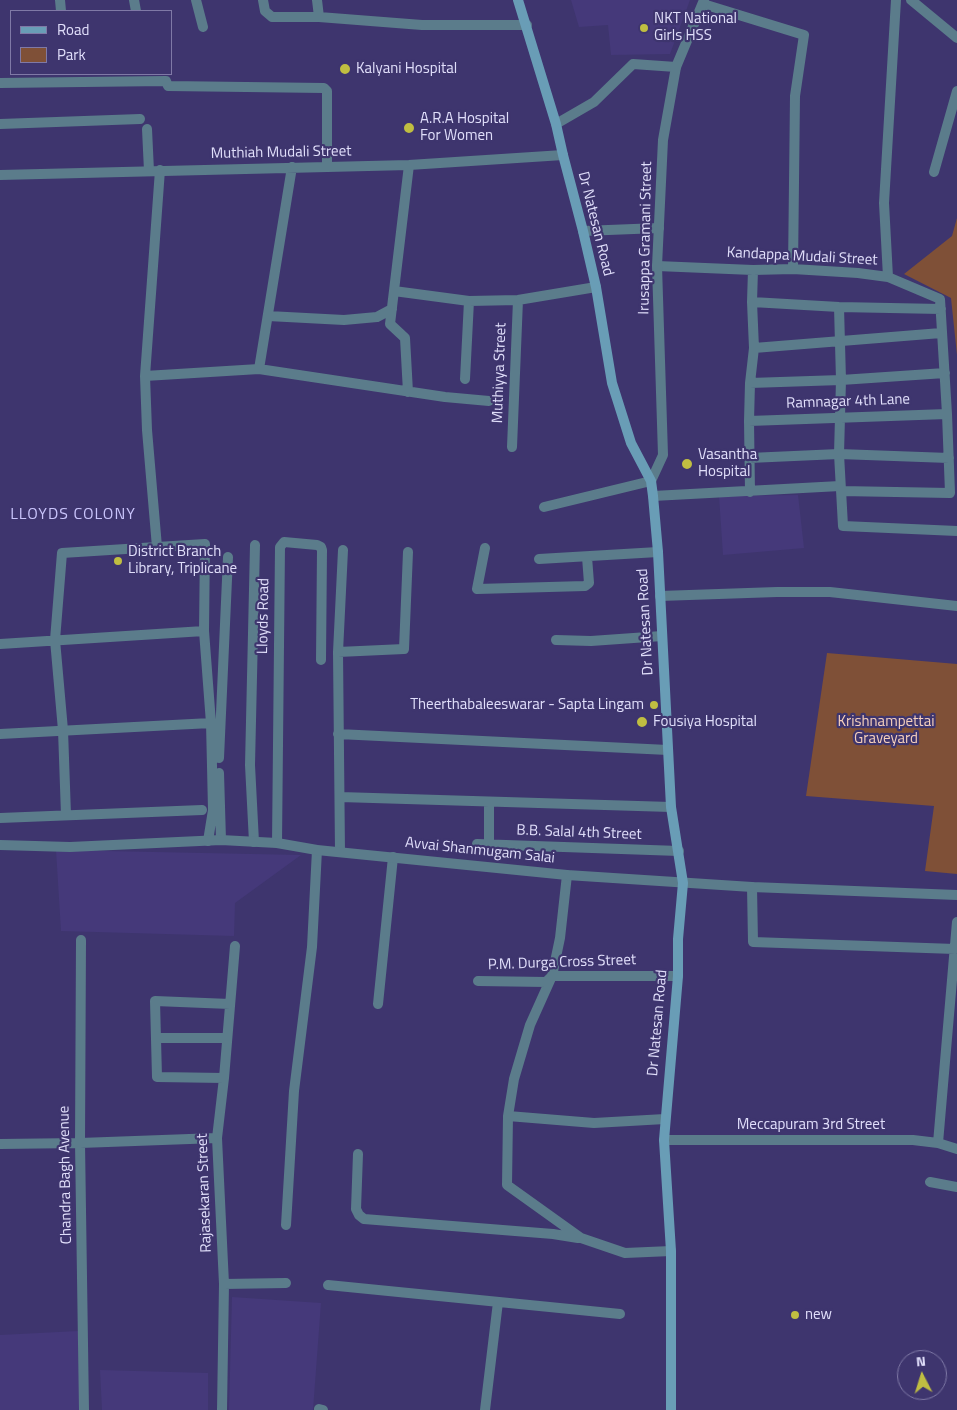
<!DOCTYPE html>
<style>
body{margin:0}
#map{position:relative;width:957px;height:1410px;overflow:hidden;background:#3e356e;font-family:"Titillium Web",sans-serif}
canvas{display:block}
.legend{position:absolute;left:10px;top:10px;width:162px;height:65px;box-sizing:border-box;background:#3e356e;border:1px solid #7f79a6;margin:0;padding:6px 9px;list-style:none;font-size:15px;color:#e0defa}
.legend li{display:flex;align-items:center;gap:10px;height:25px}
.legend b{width:25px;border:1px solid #7f79a6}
.north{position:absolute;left:897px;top:1350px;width:50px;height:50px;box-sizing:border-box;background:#3e356e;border:1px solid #7f79a6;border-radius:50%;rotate:355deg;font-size:14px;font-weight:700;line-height:20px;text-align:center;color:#e0defa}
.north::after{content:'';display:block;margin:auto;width:18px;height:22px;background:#c0be41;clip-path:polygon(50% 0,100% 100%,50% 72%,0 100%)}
</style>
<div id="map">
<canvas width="957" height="1410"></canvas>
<ul class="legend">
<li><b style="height:6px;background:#699db6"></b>Road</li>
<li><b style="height:14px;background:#7f5037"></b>Park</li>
</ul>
<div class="north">N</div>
</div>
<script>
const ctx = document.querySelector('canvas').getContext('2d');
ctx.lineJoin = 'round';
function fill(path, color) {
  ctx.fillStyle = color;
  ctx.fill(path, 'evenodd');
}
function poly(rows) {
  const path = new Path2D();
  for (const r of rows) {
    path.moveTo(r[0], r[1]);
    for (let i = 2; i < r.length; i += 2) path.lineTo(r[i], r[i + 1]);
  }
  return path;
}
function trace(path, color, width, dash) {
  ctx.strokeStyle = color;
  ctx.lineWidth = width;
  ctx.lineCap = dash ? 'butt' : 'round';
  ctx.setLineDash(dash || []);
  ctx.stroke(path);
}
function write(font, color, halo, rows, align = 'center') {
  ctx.font = font + ' "Titillium Web",sans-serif';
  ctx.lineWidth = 4.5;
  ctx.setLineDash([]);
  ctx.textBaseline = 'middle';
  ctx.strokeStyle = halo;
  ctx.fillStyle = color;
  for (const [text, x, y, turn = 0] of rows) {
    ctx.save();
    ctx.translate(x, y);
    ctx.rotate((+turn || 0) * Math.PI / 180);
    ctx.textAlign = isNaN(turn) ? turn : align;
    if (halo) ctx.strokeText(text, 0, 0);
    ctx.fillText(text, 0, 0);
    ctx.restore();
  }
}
const built = poly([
 [571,0,690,0,670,54,611,55,608,25,579,27],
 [798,495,804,548,723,555,719,496],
 [56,850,301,855,235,903,234,936,61,931],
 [232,1297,321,1303,313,1410,229,1410],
 [78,1331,80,1410,0,1410,0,1335],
 [100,1370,208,1373,208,1410,102,1410]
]);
const green = poly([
 [957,218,957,355,951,298,904,274,952,236],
 [827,653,957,664,957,874,925,871,934,806,806,796]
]);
const minor = poly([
 [60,0,61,11],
 [134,0,136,11],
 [196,0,203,27],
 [263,0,265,11,272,17,319,17,422,25,527,25],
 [317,0,319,17],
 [911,0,957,38],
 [703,4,804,35,795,96,793,269],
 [0,83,166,81,168,86,324,88,327,91,327,166],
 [0,124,140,119],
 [556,124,594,102,633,64,676,67],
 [147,129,149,171],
 [934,172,957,91],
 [0,175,409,165,563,155],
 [583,231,659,228],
 [657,266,753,270,793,269,858,273,888,277,940,299,947,414,950,493,841,491],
 [888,277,884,203,896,0],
 [394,291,469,301],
 [752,302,839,307,941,309],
 [839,307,841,380,839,454,843,526,957,531],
 [268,316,344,320,377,317,392,309],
 [754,348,941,333],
 [259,369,292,167],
 [145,376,259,369,445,397,489,401],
 [465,379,469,301,518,300,596,287],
 [750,383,841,380,945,373],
 [408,392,405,338,390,324,409,165],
 [749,421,947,414],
 [512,447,518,300],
 [749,458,839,454,949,458],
 [750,492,749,421,750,383,754,348,752,302,753,270],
 [653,496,840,486],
 [544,507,651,481],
 [157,547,147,430,145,376,160,170],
 [485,548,477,589,585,586,589,583,587,557],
 [539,559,658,552],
 [660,596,777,592,830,592,957,606],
 [556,640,591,641,662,636],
 [0,644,204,631],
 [338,652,404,649,408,552],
 [0,734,211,723],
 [338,734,668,750],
 [219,758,228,557],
 [219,773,221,840],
 [340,797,671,807],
 [66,815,63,730,55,640,62,553,205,544,204,631,211,723,213,810,208,841],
 [0,818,202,810],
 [254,842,250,765,255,545],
 [277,843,280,547,284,542,317,545,321,547,322,550,321,660],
 [477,844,679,851],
 [489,845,489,802],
 [340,852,338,652,343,550],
 [567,875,560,938,552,976,530,1025,514,1079,508,1116,507,1185,581,1238,625,1253,671,1251],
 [752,887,753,942,955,949],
 [81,940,80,1143,84,1410],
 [478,981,546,982,552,976,678,976],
 [378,1004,393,857],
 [156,1038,227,1038],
 [224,1078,157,1077,155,1001,230,1004],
 [508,1116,594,1123,665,1119],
 [664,1140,913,1140,938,1143,957,1149],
 [938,1143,957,922],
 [0,1144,80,1143,217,1138],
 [358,1154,356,1209,359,1215,364,1219,553,1234,578,1238],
 [930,1182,957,1187],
 [286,1225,294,1091,312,947,317,850],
 [224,1284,286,1283],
 [328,1285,620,1314],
 [319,1409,323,1410],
 [222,1410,224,1284,217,1138,224,1078,235,946],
 [485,1410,498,1302]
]);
const tertiary = poly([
 [651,481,663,455,657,266,663,140,676,67,704,0],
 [0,845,70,847,221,840,277,843,317,850,567,875,752,887,957,895]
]);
const secondary = poly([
 [518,0,556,124,563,155,583,231,596,287,612,383,631,443,651,481,653,496,658,552,671,807,683,883,678,939,678,976,664,1140,671,1251,671,1410]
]);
const markers = [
 [644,28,5,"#c0be41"],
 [345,69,6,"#c0be41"],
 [409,128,6,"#c0be41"],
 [687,464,6,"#c0be41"],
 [118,561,5,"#c0be41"],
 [654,705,5,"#c0be41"],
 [642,722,6,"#c0be41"],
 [795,1315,5,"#c0be41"]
];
const poiNames = [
 ["NKT National",654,19],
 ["Girls HSS",654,36],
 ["Kalyani Hospital",356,69],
 ["A.R.A Hospital",420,119],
 ["For Women",420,136],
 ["Vasantha",698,455],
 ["Hospital",698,472],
 ["District Branch",128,552],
 ["Library, Triplicane",128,569],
 ["Theerthabaleeswarar - Sapta Lingam",644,705,"right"],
 ["Fousiya Hospital",653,722],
 ["new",805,1315]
];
const streetNames = [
 ["Muthiah Mudali Street",281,153,-1],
 ["Dr Natesan Road",595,224,76],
 ["Irusappa Gramani Street",646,238,-89],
 ["Kandappa Mudali Street",802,257,3],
 ["Muthiyya Street",500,373,-88],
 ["Ramnagar 4th Lane",848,402,-2],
 ["Lloyds Road",264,616,-89],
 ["Dr Natesan Road",646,622,-93],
 ["B.B. Salal 4th Street",579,833,2],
 ["Avvai Shanmugam Salai",480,851,6],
 ["P.M. Durga Cross Street",562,963,-2],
 ["Dr Natesan Road",658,1023,-85],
 ["Meccapuram 3rd Street",811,1125],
 ["Chandra Bagh Avenue",66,1175,-91],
 ["Rajasekaran Street",205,1193,-92]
];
const parkNames = [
 ["Krishnampettai",886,722],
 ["Graveyard",886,739]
];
const neighbourhoodNames = [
 ["LLOYDS COLONY",73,515]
];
fill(built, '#45397a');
fill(green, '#7f5037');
trace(minor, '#5b7c8b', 10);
trace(tertiary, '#5b7c8b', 10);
trace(secondary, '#699db6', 10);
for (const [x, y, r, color] of markers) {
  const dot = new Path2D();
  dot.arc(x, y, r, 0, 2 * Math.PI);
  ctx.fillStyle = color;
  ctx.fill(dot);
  trace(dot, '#3e356e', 2);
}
write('15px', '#e0defa', '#3e356e', poiNames, 'left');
write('15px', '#e0defa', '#3e356e', streetNames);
write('15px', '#f6d0bc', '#3e356e', parkNames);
ctx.letterSpacing = '1px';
write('16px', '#c9c4fb', '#3e356e', neighbourhoodNames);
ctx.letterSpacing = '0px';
</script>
